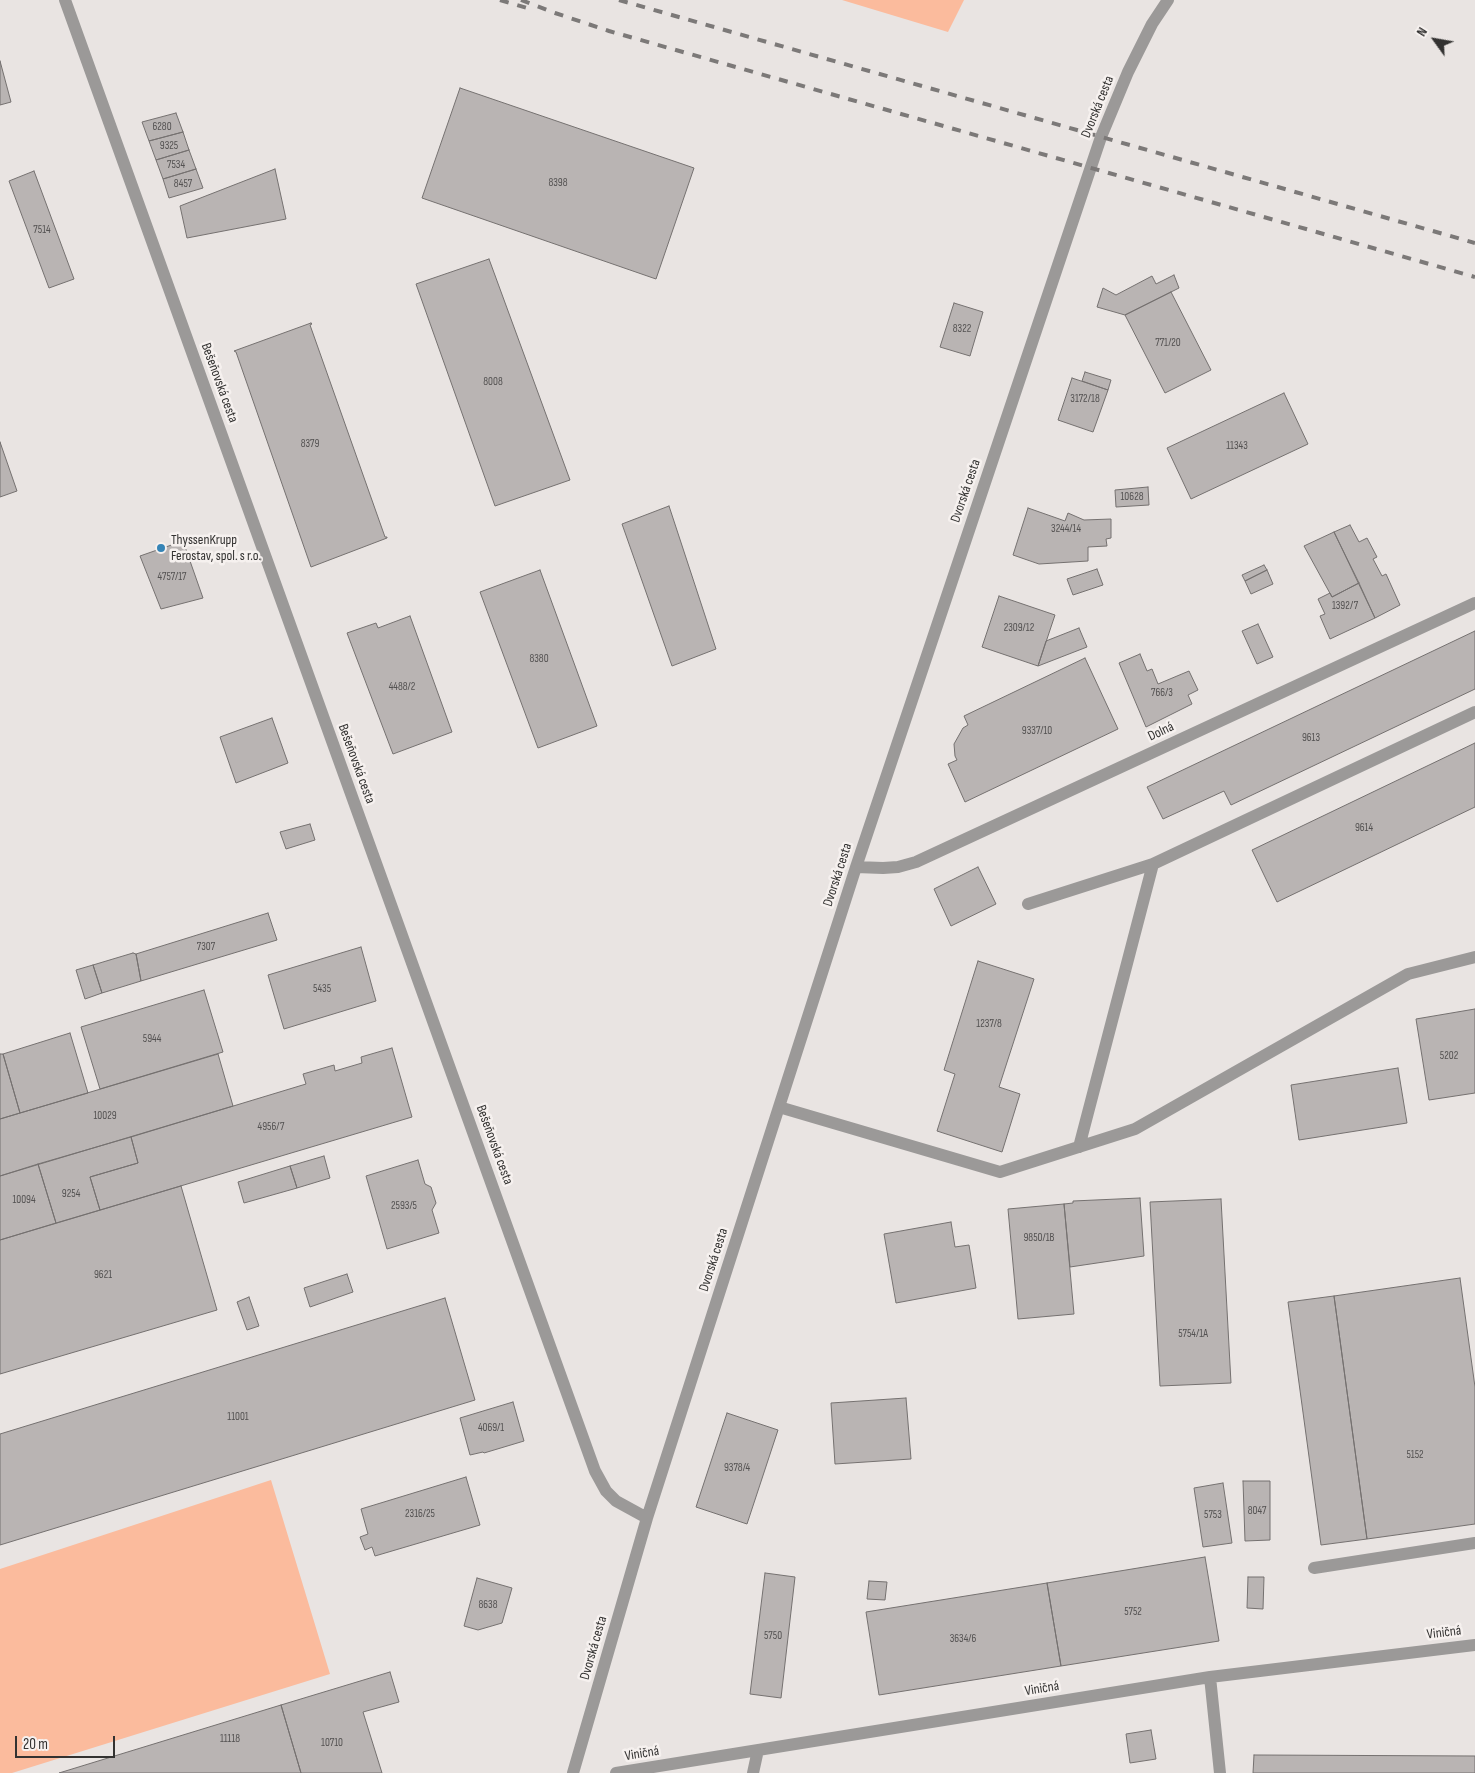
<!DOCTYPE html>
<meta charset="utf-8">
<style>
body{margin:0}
#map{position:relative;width:1475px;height:1773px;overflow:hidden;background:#e9e4e2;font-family:"Sofia Sans Condensed",sans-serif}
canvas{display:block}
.north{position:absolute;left:1410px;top:15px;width:50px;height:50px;-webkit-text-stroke:4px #f6f1ef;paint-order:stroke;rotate:302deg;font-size:14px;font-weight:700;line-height:20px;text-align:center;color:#333231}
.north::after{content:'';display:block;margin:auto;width:18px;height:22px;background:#333231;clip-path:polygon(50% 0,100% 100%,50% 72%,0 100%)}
.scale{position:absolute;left:15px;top:1736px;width:100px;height:22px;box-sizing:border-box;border:2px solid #333231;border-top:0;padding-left:6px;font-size:15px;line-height:18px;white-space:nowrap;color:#333231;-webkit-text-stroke:4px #f6f1ef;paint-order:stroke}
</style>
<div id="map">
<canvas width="1475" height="1773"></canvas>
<div class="north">N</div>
<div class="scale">20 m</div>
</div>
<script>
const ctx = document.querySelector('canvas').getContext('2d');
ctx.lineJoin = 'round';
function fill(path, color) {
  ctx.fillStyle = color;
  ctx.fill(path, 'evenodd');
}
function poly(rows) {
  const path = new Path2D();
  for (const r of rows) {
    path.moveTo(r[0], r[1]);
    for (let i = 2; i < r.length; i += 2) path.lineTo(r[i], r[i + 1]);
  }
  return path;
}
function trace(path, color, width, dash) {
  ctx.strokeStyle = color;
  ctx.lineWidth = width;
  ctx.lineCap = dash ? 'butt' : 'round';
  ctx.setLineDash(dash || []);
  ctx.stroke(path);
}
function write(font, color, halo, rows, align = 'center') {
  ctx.font = font + ' "Sofia Sans Condensed",sans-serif';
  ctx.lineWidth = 5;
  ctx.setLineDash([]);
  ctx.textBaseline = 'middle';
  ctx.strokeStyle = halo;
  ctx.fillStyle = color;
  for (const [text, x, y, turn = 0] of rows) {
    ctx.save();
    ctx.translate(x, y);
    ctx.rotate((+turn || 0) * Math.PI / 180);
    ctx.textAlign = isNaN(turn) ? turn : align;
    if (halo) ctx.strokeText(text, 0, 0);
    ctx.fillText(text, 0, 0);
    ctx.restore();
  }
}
const green = poly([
 [842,0,964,0,948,32],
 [271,1480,330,1674,12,1773,0,1773,0,1569]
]);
const building = poly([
 [0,61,11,102,0,105,0,61],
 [460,88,694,168,656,279,422,198,460,88],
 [176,113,183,132,149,141,142,122,176,113],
 [183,132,189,150,156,160,149,141,183,132],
 [189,150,196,169,163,179,156,160,189,150],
 [196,169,203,188,169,198,163,179,196,169],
 [275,169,286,219,187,238,180,206,275,169],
 [34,171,74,279,49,288,9,181,34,171],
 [489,259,570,480,495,506,416,284,489,259],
 [1174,275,1179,288,1125,315,1097,307,1103,288,1116,295,1152,276,1156,284,1174,275],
 [1171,292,1211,370,1165,393,1125,315,1171,292],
 [954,303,983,312,970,356,940,347,954,303],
 [311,323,312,324,310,325,385,537,387,537,387,538,311,567,236,352,234,351,311,323],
 [1085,372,1111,380,1108,390,1082,381,1085,372],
 [1072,378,1108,390,1093,432,1058,420,1072,378],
 [1284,393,1308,444,1191,499,1167,448,1284,393],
 [0,442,17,491,0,497,0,442],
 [1148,487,1149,505,1116,507,1115,490,1148,487],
 [669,506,716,649,672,666,622,524,669,506],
 [1028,508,1065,521,1068,513,1084,520,1111,519,1111,538,1106,539,1107,546,1088,547,1088,561,1039,564,1013,555,1028,508],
 [1350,525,1359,542,1367,538,1377,557,1373,559,1382,576,1386,574,1400,605,1375,618,1334,532,1350,525],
 [1334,532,1359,583,1332,597,1304,546,1334,532],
 [183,541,203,598,161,609,140,556,183,541],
 [1264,565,1267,570,1245,581,1242,575,1264,565],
 [1097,569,1103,585,1073,595,1067,579,1097,569],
 [540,570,597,726,538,748,480,592,540,570],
 [1267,570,1273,584,1251,594,1245,581,1267,570],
 [1359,583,1375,618,1330,639,1320,616,1325,614,1318,599,1330,593,1332,597,1359,583],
 [999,596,1055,615,1038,666,982,647,999,596],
 [410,616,452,732,393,754,347,633,376,623,378,628,410,616],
 [1258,624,1273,657,1257,664,1242,631,1258,624],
 [1079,628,1087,647,1038,666,1046,641,1079,628],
 [1475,631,1475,689,1231,805,1224,791,1163,819,1147,787,1475,631],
 [1140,654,1147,671,1152,669,1158,684,1189,671,1198,690,1188,695,1192,704,1146,727,1119,663,1140,654],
 [1085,658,1118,729,965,802,948,764,957,760,955,756,954,744,963,728,968,725,964,716,1085,658],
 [272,718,288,763,236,783,220,737,272,718],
 [1475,743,1475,807,1277,902,1252,850,1475,743],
 [310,824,315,840,286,849,280,832,310,824],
 [978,867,996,904,951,926,934,889,978,867],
 [268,913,277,940,141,981,136,954,268,913],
 [361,947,376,1001,284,1029,268,975,361,947],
 [133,953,136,954,141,981,102,993,93,965,133,953],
 [978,961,1034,979,999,1087,1020,1094,1002,1152,937,1131,955,1074,944,1070,978,961],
 [93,965,102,993,85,999,76,970,93,965],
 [204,990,223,1052,100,1089,81,1027,204,990],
 [1475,1009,1475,1093,1429,1100,1416,1019,1475,1009],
 [70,1033,88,1093,20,1113,3,1054,70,1033],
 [392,1048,412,1117,100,1210,90,1177,138,1163,131,1137,306,1084,303,1074,334,1065,335,1071,362,1063,361,1057,392,1048],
 [0,1054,3,1054,20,1113,0,1119,0,1054],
 [218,1054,233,1106,0,1176,0,1119,218,1054],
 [1398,1068,1407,1123,1299,1140,1291,1085,1398,1068],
 [131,1137,138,1163,90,1177,100,1210,56,1223,38,1164,131,1137],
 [324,1156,330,1178,297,1188,290,1166,324,1156],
 [418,1160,425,1184,431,1187,436,1203,432,1210,439,1233,387,1249,366,1176,418,1160],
 [38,1164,56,1223,0,1240,0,1176,38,1164],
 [290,1166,297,1188,244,1203,238,1182,290,1166],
 [181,1186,217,1310,0,1374,0,1240,181,1186],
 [1140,1198,1144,1256,1070,1267,1064,1204,1073,1203,1073,1201,1140,1198],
 [1221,1199,1231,1383,1160,1386,1150,1202,1221,1199],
 [1064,1204,1074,1314,1018,1319,1008,1209,1064,1204],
 [951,1222,955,1247,969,1245,976,1288,896,1303,884,1234,951,1222],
 [347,1274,353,1292,310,1307,304,1288,347,1274],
 [1460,1278,1475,1387,1475,1524,1367,1539,1334,1296,1460,1278],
 [1334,1296,1367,1539,1321,1545,1288,1302,1334,1296],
 [249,1297,259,1326,247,1330,237,1302,249,1297],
 [445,1298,475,1400,0,1545,0,1434,445,1298],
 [906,1398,911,1459,835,1464,831,1403,906,1398],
 [513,1402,524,1441,484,1453,483,1452,470,1455,460,1418,513,1402],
 [727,1413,778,1430,747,1524,696,1507,727,1413],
 [466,1477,480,1525,375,1556,372,1547,365,1550,360,1537,368,1534,361,1509,466,1477],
 [1243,1481,1270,1481,1270,1540,1245,1541,1243,1481],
 [1223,1483,1232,1543,1203,1547,1194,1488,1223,1483],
 [1205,1557,1219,1641,1061,1666,1047,1583,1205,1557],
 [765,1573,795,1577,781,1698,750,1694,765,1573],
 [1248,1577,1264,1577,1263,1609,1247,1608,1248,1577],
 [477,1578,512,1588,502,1623,478,1630,464,1626,477,1578],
 [869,1581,887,1582,885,1600,867,1599,869,1581],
 [1047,1583,1061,1666,879,1695,866,1612,1047,1583],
 [390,1672,399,1702,363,1712,382,1773,301,1773,281,1705,390,1672],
 [281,1705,301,1773,59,1773,281,1705],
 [1151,1730,1156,1759,1130,1763,1126,1734,1151,1730],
 [1254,1755,1475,1756,1475,1773,1253,1773,1254,1755]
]);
const minor = poly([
 [65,0,595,1471,606,1491,616,1501,647,1518],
 [856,867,883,868,898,867,916,862,1475,603],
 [1028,904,1153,864,1475,712],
 [779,1107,1000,1172,1135,1129,1408,974,1475,957],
 [1079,1147,1153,864],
 [1314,1568,1475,1543],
 [1210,1677,1220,1773],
 [573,1773,647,1518,856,867,1101,137,1128,72,1152,24,1168,0],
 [616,1773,1210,1677,1475,1645],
 [753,1773,758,1750]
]);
const rail = poly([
 [500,0,527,8],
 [521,0,555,13,609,31,1475,277],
 [619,0,1475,243]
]);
const markers = [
 [161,548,5,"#3584b6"]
];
const numberNames = [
 ["6280",162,127],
 ["9325",169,146],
 ["7534",176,165],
 ["8398",558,183],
 ["8457",183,184],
 ["7514",42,230],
 ["8322",962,329],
 ["771/20",1168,343],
 ["8008",493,382],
 ["3172/18",1085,399],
 ["8379",310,444],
 ["11343",1237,446],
 ["10628",1132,497],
 ["3244/14",1066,529],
 ["4757/17",172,577],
 ["1392/7",1345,606],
 ["2309/12",1019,628],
 ["8380",539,659],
 ["4488/2",402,687],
 ["766/3",1162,693],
 ["9337/10",1037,731],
 ["9613",1311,738],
 ["9614",1364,828],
 ["7307",206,947],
 ["5435",322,989],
 ["1237/8",989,1024],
 ["5944",152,1039],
 ["5202",1449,1056],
 ["10029",105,1116],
 ["4956/7",271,1127],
 ["9254",71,1194],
 ["10094",24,1200],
 ["2593/5",404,1206],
 ["9850/1B",1039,1238],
 ["9621",103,1275],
 ["5754/1A",1193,1334],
 ["11001",238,1417],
 ["4069/1",491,1428],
 ["5152",1415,1455],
 ["9378/4",737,1468],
 ["8047",1257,1511],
 ["2316/25",420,1514],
 ["5753",1213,1515],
 ["8638",488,1605],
 ["5752",1133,1612],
 ["5750",773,1636],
 ["3634/6",963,1639],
 ["11118",230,1739],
 ["10710",332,1743]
];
const streetNames = [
 ["Dvorská cesta",1098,107,-68],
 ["Bešeňovská cesta",219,383,70],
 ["Dvorská cesta",966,491,-71],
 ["Dolná",1161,732,-25],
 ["Bešeňovská cesta",356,764,70],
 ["Dvorská cesta",838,875,-72],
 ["Bešeňovská cesta",494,1145,70],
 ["Dvorská cesta",714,1260,-72],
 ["Viničná",1444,1633,-7],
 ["Dvorská cesta",594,1648,-74],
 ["Viničná",1042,1689,-9],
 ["Viničná",642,1754,-9]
];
const poiNames = [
 ["ThyssenKrupp",171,540],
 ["Ferostav, spol. s r.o.",171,556]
];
fill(green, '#fbbb9d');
fill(building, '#b9b4b3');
trace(building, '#757170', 1);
trace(minor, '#9b9998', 12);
trace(rail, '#7c7978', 4, [9, 9]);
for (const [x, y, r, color] of markers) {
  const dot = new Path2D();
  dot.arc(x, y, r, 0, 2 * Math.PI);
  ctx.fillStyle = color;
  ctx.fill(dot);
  trace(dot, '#f6f1ef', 2);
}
write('11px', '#545252', null, numberNames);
write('14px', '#333231', '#f6f1ef', streetNames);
write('14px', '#333231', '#f6f1ef', poiNames, 'left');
</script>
